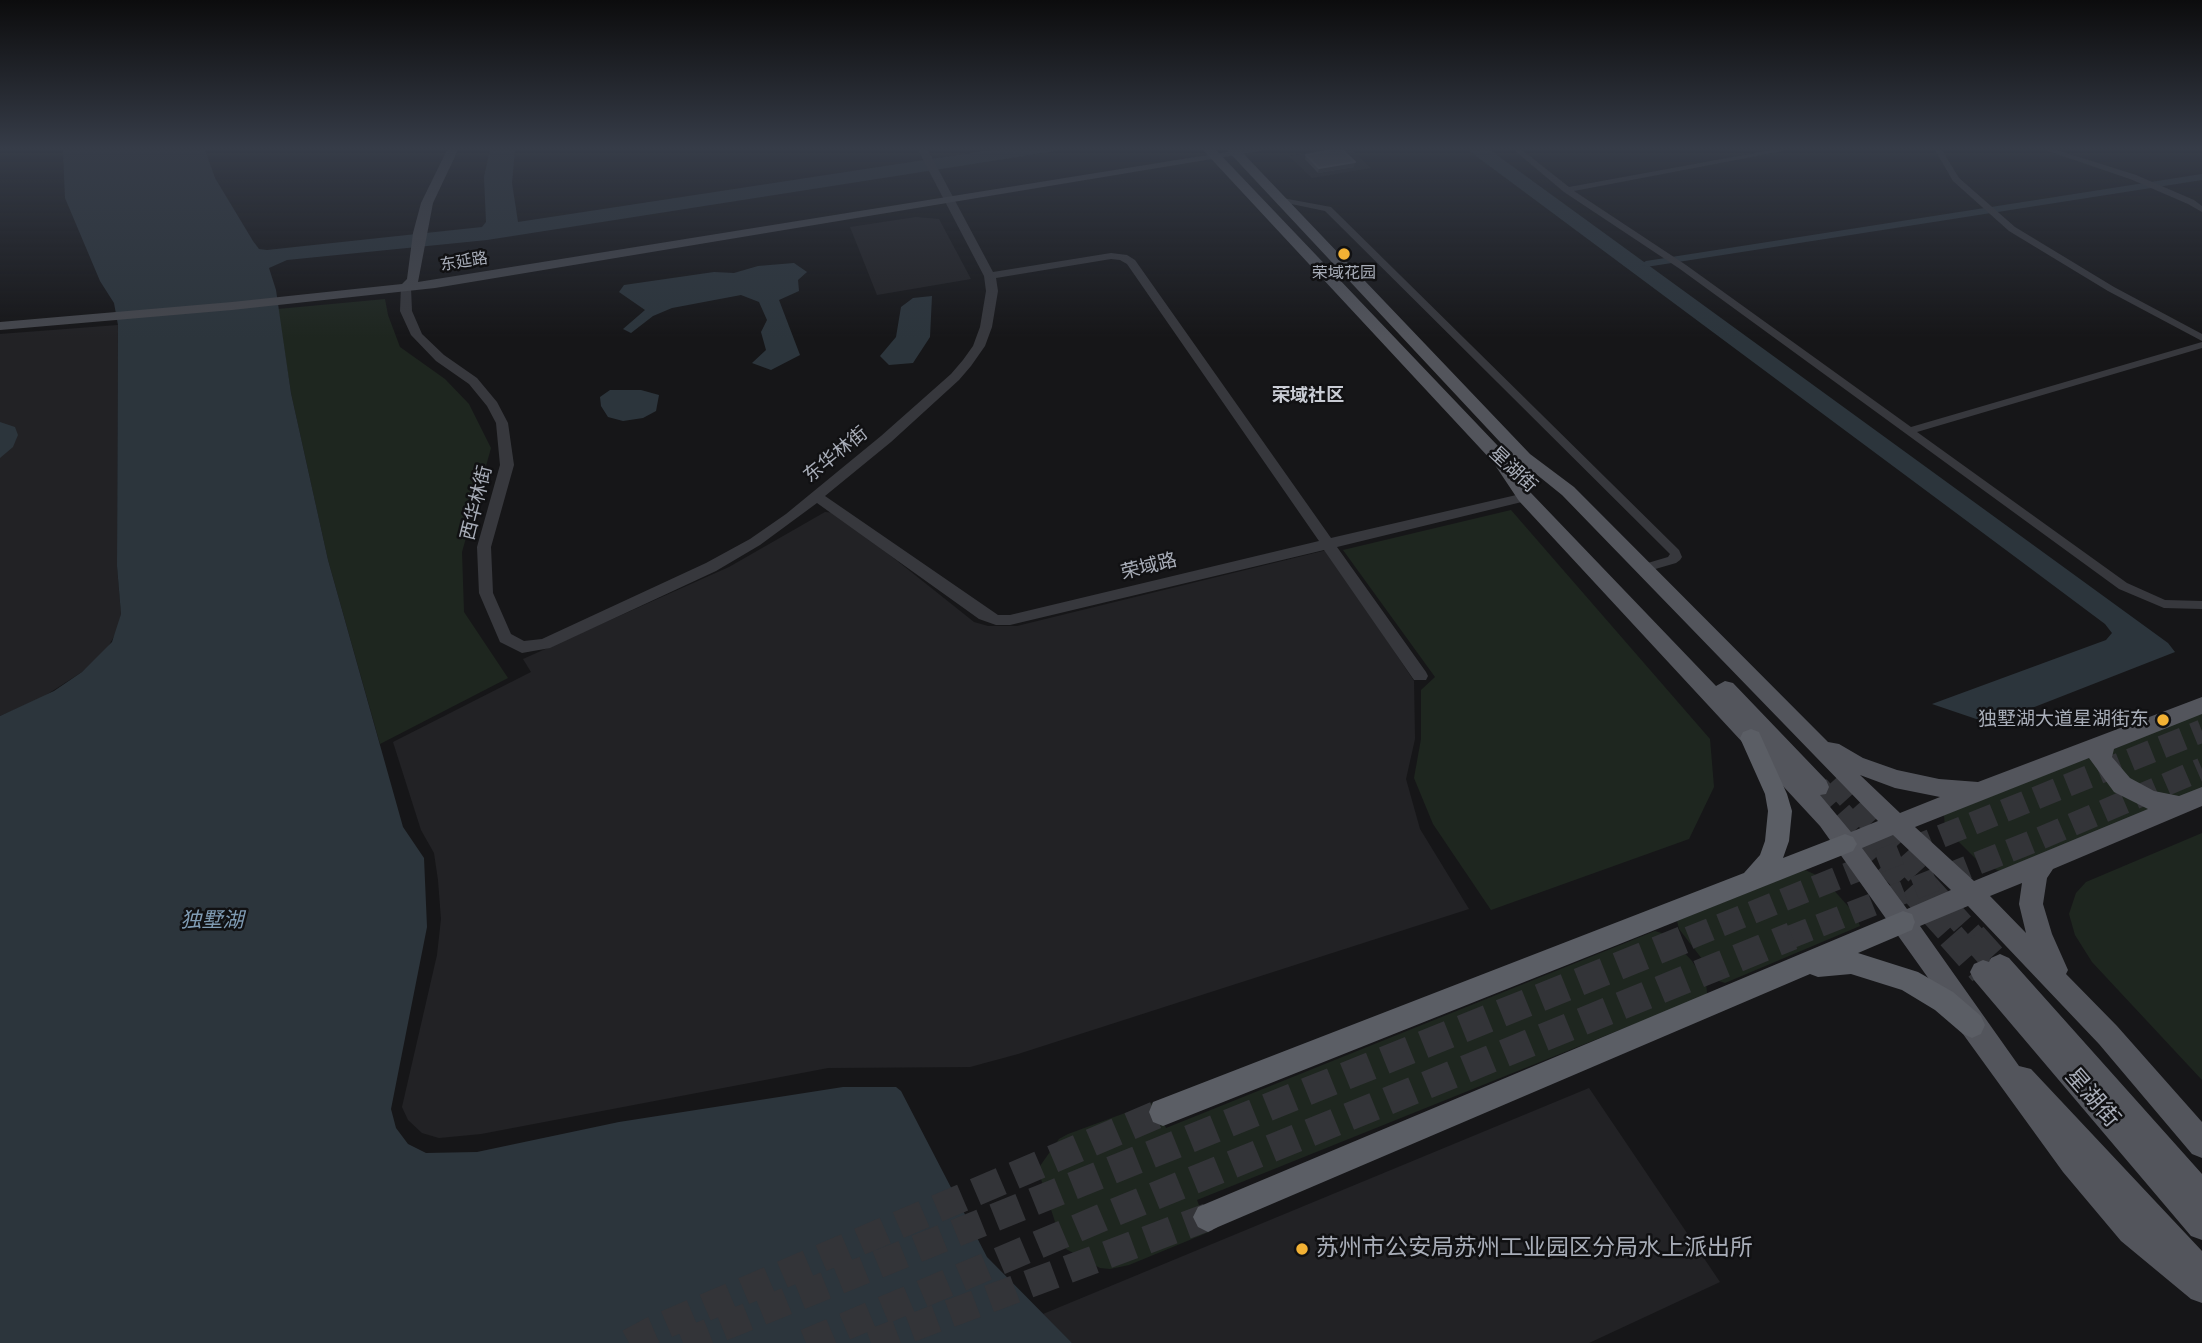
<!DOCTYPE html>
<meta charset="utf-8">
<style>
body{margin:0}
canvas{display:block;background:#161618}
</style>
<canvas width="2202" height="1343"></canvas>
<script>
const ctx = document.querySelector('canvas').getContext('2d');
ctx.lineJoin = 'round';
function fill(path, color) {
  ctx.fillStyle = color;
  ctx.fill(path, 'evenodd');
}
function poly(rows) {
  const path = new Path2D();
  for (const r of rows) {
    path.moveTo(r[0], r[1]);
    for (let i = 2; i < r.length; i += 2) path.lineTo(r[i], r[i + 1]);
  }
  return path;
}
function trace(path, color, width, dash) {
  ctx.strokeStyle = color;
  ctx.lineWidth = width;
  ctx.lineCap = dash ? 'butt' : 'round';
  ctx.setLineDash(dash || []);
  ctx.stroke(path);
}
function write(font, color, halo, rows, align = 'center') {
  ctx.font = font + ' "Fira Sans Condensed","Noto Sans SC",sans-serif';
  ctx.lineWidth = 5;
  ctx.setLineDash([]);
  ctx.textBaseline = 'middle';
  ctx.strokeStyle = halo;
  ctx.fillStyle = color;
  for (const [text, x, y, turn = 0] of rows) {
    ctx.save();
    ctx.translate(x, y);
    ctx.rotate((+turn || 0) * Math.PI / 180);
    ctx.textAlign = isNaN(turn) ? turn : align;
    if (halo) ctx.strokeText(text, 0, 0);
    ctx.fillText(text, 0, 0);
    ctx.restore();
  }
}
const built = poly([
 [1322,150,1352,150,1371,168,1312,178,1289,156],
 [916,217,939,219,971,279,877,295,850,227],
 [118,325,117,566,121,614,118,629,107,649,82,672,43,697,0,716,0,334],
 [825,512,837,513,974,622,988,626,1017,626,1327,550,1414,681,1415,739,1406,779,1420,829,1469,909,1018,1054,970,1067,828,1068,481,1134,439,1138,422,1133,408,1120,402,1107,437,955,441,919,438,880,434,853,421,830,393,742,531,672,523,659,729,567],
 [1589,1088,1720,1282,1589,1343,1072,1343,1043,1314]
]);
const green = poly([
 [385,299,388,315,400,347,445,379,469,404,491,448,462,552,464,612,508,678,380,744,328,560,291,393,278,309],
 [1511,510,1710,739,1714,787,1689,839,1491,910,1433,824,1414,778,1421,739,1421,690,1435,677,1343,550],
 [2202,711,2202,788,2175,799,2137,789,2111,760,2112,750],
 [2090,757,2152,809,1999,871,1977,860,1945,828,1944,815],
 [2202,833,2202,1080,2092,962,2075,935,2069,914,2076,893,2086,882],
 [1805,870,1823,878,1855,914,1860,926,1725,983,1719,981,1679,929,1677,921],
 [1655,931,1668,935,1692,961,1706,983,1707,993,1704,996,1197,1200,1209,1232,1129,1265,1110,1269,1100,1268,1066,1249,1060,1237,1040,1176,1040,1166,1059,1139,1068,1134,1155,1102,1166,1128]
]);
const water = poly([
 [63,150,205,150,215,178,253,241,259,249,267,250,482,227,486,222,484,177,490,150,515,150,512,183,518,222,990,150,1062,150,487,240,287,260,269,268,276,290,291,393,328,560,403,827,424,858,427,927,391,1109,396,1128,408,1144,426,1153,477,1152,619,1122,843,1087,896,1087,901,1091,987,1257,1072,1343,0,1343,0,716,54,691,82,672,112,642,121,614,117,566,118,325,114,303,100,281,65,198],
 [1468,150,1490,150,2168,643,2175,652,1991,724,1932,704,2106,640,2112,633,2105,624,2018,559],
 [794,263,807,272,798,280,799,291,779,300,800,355,771,370,752,363,766,350,761,332,767,320,759,302,741,295,672,308,653,316,631,333,623,329,645,310,619,292,624,285,714,272,734,273,758,266],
 [932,296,930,337,913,363,889,365,880,356,896,337,901,307,913,298],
 [610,390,641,390,659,395,656,411,643,418,623,421,608,417,601,406,600,397],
 [0,422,15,427,18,435,13,447,0,458]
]);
const canal = poly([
 [2202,174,2202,180,1646,267,1641,264,1646,261,2202,174]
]);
const primaryTunnelFar1 = poly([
 [1833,781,1975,938],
 [1818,787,1953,938]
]);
const primaryTunnel = poly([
 [1951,936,1983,972],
 [1973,936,2000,966]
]);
const trunkTunnelFar1 = poly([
 [1689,938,2202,731],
 [1788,938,2034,841,2202,769]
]);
const trunkTunnel = poly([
 [629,1343,653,1330,1163,1112],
 [683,1343,1693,936],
 [806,1343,1113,1213,1792,936],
 [871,1343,1208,1217]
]);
const minor = poly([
 [1514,150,1522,150,1569,187,1771,150,1788,150,1574,191,1686,265,1911,427,2202,342,2202,348,1917,432,2127,583,2165,600,2202,601,2202,609,2164,608,2119,589,1680,269,1564,192,1514,150],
 [1935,150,1942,150,1959,178,2015,227,2114,287,2202,334,2202,341,2108,291,2009,231,1953,181,1935,150],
 [2045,150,2057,150,2136,175,2194,200,2202,206,2202,212,2188,204,2130,179,2045,150],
 [1277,197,1331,207,1679,550,1682,557,1680,560,1676,563,1645,572,1641,571,1639,568,1641,565,1668,557,1670,554,1325,211,1277,201,1277,197]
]);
const tertiary = poly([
 [918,150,928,150,993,272,1111,253,1127,255,1135,260,1331,538,1525,493,1530,494,1532,497,1530,500,1337,547,1426,672,1428,676,1426,680,1414,680,1324,550,1010,625,996,625,979,619,817,503,760,545,716,571,550,648,522,653,500,642,479,593,477,547,500,465,496,423,487,406,469,384,436,361,411,335,400,311,401,286,411,288,412,311,422,334,444,355,477,378,497,402,508,423,514,465,491,547,493,593,511,634,524,641,542,639,706,563,750,539,786,514,881,436,951,374,963,360,973,346,980,327,986,291,984,276,918,150],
 [1111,259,1120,260,1127,264,1319,541,1010,615,998,615,825,496,891,442,959,380,971,366,985,346,992,327,998,291,996,278,1111,259]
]);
const secondary = poly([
 [447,150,458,150,433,203,418,282,1239,150,1266,150,435,288,232,310,0,330,0,322,232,302,402,284,407,279,413,233,421,203,447,150]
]);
const primary = poly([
 [1203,150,1216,150,1518,467,1521,471,1519,474,1531,493,1716,686,1725,681,1733,683,1826,780,1829,787,1826,794,1820,795,1851,832,1878,821,1562,495,1536,474,1529,473,1227,150,1240,150,1530,454,1574,487,1828,742,1839,744,1863,758,1897,770,1939,779,1978,782,2202,697,2202,714,2114,749,2112,757,2130,778,2154,791,2179,796,2202,787,2202,806,2053,869,2047,878,2043,904,2052,934,2068,970,2066,974,2117,1026,2202,1122,2202,1158,2192,1154,2099,1044,1968,906,1920,926,2019,1066,2031,1069,2202,1251,2202,1303,2191,1299,2121,1241,2063,1172,1963,1034,1946,1003,1820,826,1519,501,1493,462,1203,150],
 [2089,758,2114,792,2148,809,1974,881,1915,827,2089,758],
 [1860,775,1895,788,1940,797,1900,813,1860,775],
 [1893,835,1951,890,1907,909,1862,848,1893,835],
 [2022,883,2019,904,2026,933,1990,896,2022,883],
 [2000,954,2009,958,2202,1174,2202,1240,2191,1236,1974,980,1970,972,1974,964,1983,960,1989,962,1991,958,2000,954]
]);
const trunk = poly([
 [1751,729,1759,732,1787,794,1792,811,1789,841,1783,858,1845,834,1853,837,1857,844,1853,851,1163,1126,1153,1122,1149,1112,1153,1102,1744,873,1760,855,1765,841,1768,811,1765,794,1740,738,1743,732,1751,729],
 [1903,911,1912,914,1915,922,1912,930,1858,953,1918,972,1953,992,1981,1016,1985,1025,1981,1034,1972,1038,1963,1034,1935,1010,1902,990,1851,974,1818,977,1810,974,1218,1227,1208,1232,1198,1227,1193,1217,1198,1207,1903,911]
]);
const wall = poly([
 [1306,155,1354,167,1318,173,1305,159]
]);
const shadedWall = poly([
 [1355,162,1354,167,1318,173,1319,168]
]);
const building = poly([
 [1332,150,1342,150,1355,162,1319,168,1306,155,1332,150]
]);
const markers = [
 [1344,254,7,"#f2b134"],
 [2163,720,7,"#f2b134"],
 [1302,1249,7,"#f2b134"]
];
const farStreetnames = [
 ["东延路",464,262,-9]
];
const farPoinames = [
 ["荣域花园",1344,274]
];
const farNeighbourhoodnames = [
 ["荣域社区",1308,396]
];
const streetNames = [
 ["东华林街",836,455,-39],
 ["星湖街",1513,470,43],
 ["西华林街",477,503,-76],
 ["荣域路",1149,567,-14]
];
const poiNames = [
 ["独墅湖大道星湖街东",2149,720]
];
const waterNames = [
 ["独墅湖",212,921]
];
const nearStreetnames = [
 ["星湖街",2092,1098,49]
];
const nearPoinames = [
 ["苏州市公安局苏州工业园区分局水上派出所",1316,1249]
];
fill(built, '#222225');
fill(green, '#1e261f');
fill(water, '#2c353c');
fill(canal, '#2c353c');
trace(primaryTunnelFar1, '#333438', 23, [23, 11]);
trace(primaryTunnel, '#333438', 28, [28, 14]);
trace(trunkTunnelFar1, '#333438', 23, [23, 11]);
trace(trunkTunnel, '#333438', 28, [28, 14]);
fill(minor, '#37383d');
fill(tertiary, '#37383d');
fill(secondary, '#45474d');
fill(primary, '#53555c');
fill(trunk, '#5b5e65');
fill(wall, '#47494d');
fill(shadedWall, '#2f3033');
fill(building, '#525359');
trace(building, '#5f6168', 2);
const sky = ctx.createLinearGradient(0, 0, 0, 338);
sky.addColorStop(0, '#0c0c0d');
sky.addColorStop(0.44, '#363c48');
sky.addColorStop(1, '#363c4800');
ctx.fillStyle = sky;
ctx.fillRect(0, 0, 2202, 338);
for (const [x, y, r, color] of markers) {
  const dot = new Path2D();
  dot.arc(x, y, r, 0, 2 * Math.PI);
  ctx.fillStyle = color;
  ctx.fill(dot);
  trace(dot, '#111113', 2.5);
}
write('16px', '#a8adb8', '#111113', farStreetnames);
write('16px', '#a8adb8', '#111113', farPoinames);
write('bold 18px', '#c9ccd4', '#111113', farNeighbourhoodnames);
write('19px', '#a8adb8', '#111113', streetNames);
write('19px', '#a8adb8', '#111113', poiNames, 'right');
write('italic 21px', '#7f9bb3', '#111113', waterNames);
write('23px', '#a8adb8', '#111113', nearStreetnames);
write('23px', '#a8adb8', '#111113', nearPoinames, 'left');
</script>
